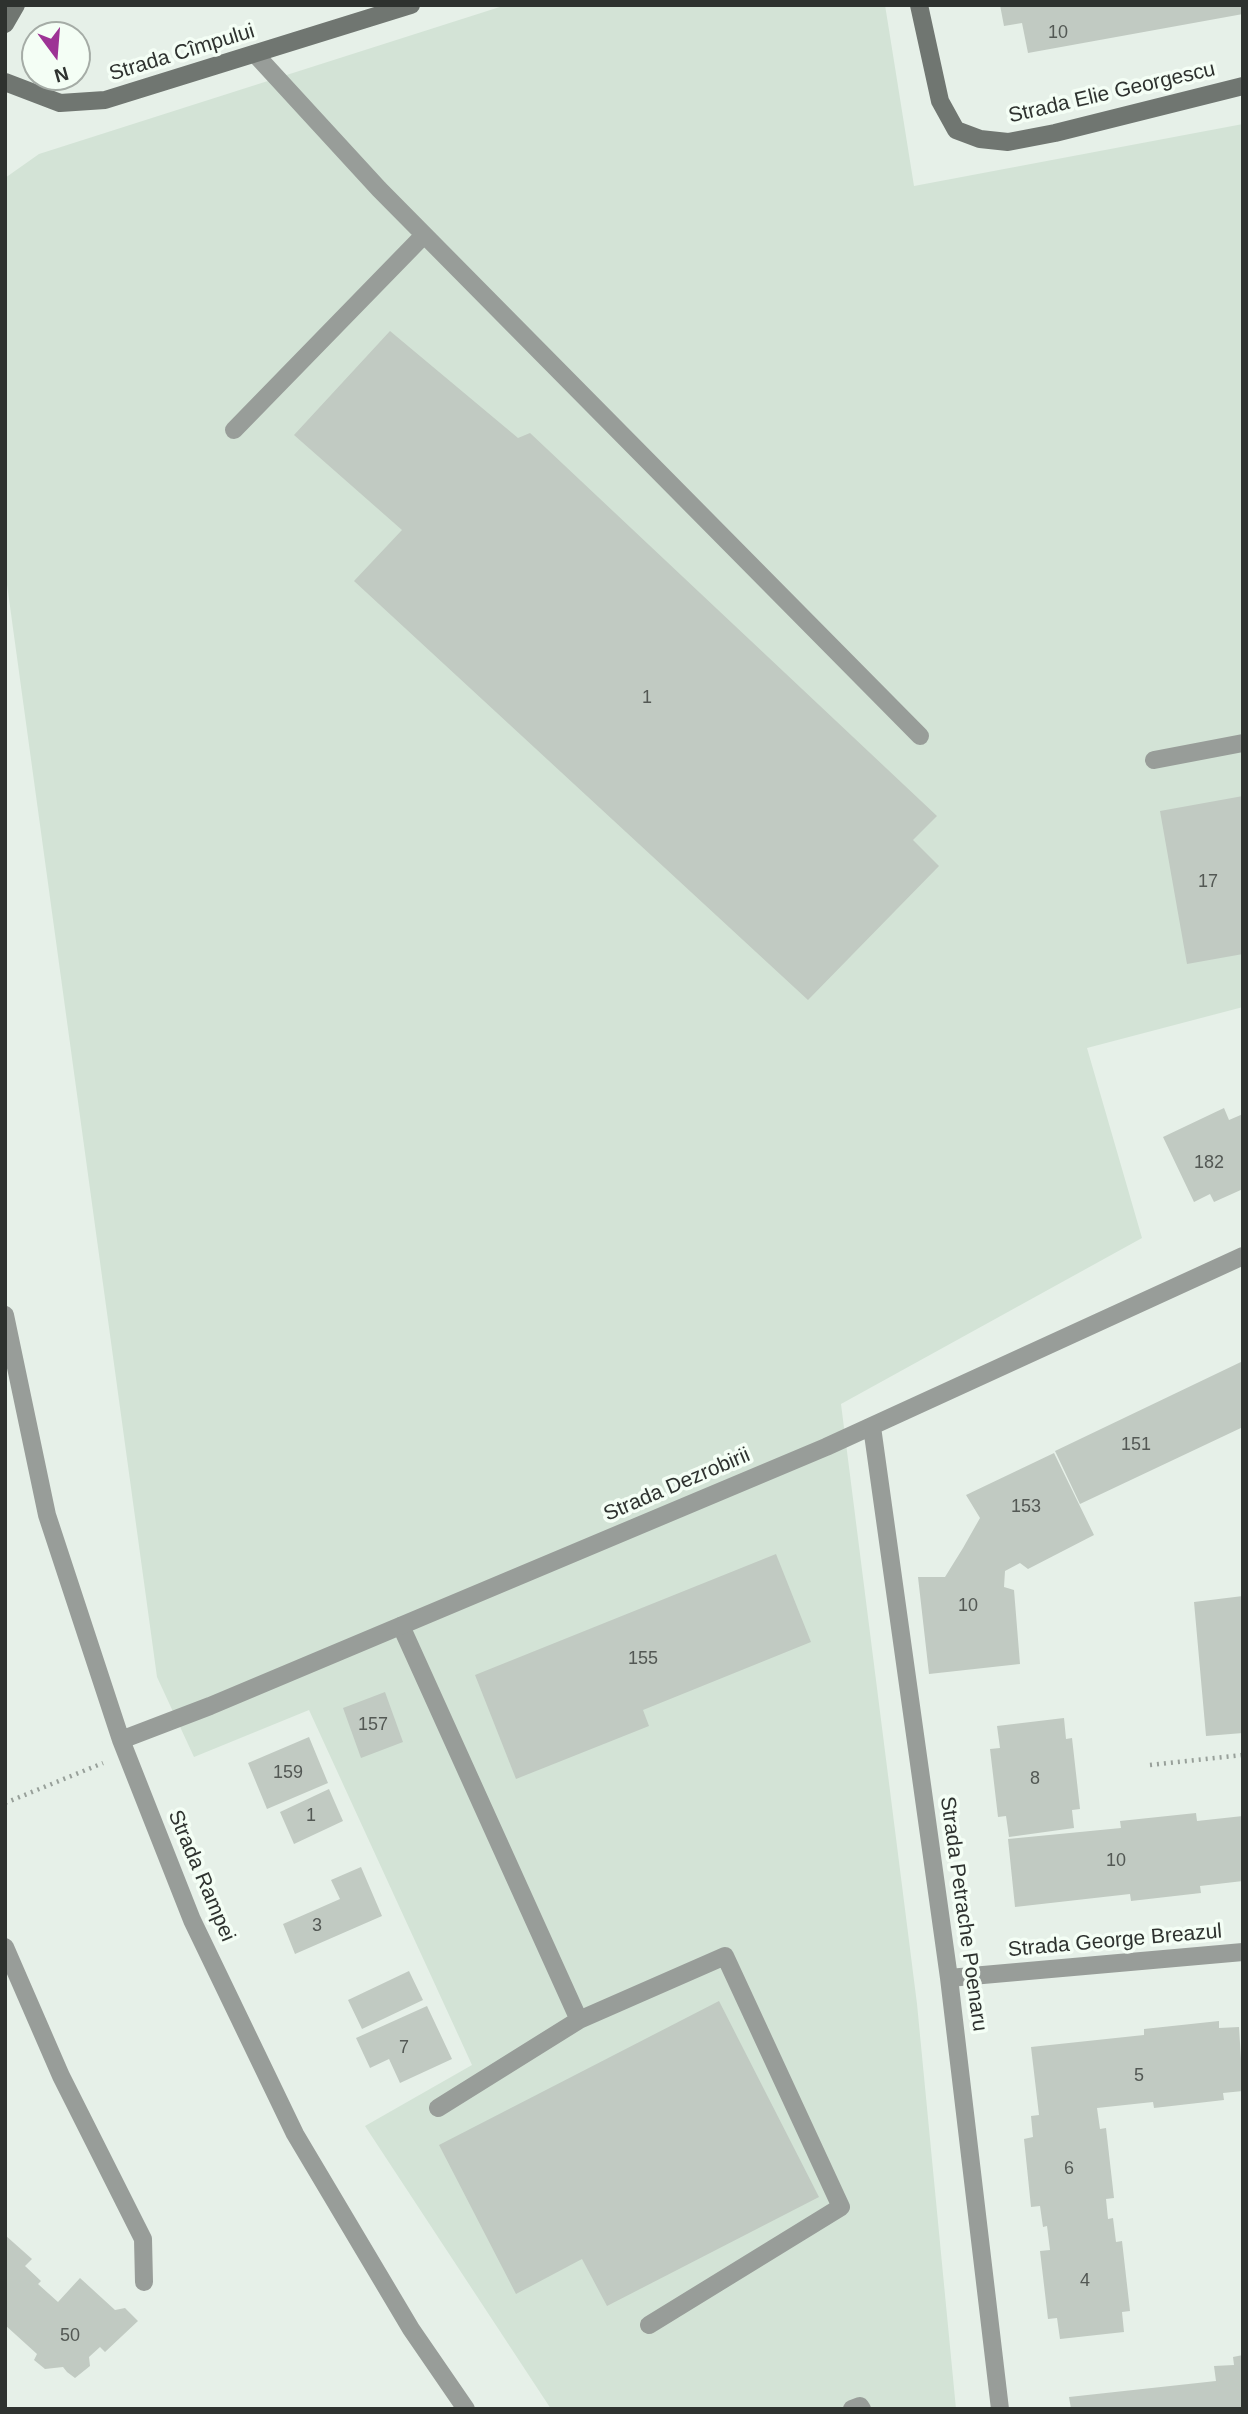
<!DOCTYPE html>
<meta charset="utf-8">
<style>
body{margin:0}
#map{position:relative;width:1248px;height:2414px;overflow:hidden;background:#e6f0e8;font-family:Arial,sans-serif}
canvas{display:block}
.frame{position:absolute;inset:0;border:7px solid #2e322f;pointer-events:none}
.north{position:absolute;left:21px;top:21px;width:70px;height:70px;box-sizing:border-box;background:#f4fef5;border:2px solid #a5aca6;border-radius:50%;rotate:164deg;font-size:19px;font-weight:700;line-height:28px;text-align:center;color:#2e322f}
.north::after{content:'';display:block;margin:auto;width:24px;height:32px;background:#9d3395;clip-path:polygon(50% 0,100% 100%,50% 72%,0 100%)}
</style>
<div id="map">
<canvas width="1248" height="2414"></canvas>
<div class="frame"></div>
<div class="north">N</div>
</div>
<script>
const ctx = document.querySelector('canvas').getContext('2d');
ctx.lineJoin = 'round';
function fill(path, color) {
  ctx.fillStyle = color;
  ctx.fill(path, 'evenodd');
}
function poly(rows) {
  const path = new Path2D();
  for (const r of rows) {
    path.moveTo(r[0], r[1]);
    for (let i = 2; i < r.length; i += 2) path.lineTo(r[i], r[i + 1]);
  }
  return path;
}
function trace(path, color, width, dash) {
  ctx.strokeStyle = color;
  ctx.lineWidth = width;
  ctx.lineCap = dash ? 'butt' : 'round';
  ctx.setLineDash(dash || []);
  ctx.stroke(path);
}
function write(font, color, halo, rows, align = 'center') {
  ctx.font = font + ' Arial,sans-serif';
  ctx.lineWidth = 7;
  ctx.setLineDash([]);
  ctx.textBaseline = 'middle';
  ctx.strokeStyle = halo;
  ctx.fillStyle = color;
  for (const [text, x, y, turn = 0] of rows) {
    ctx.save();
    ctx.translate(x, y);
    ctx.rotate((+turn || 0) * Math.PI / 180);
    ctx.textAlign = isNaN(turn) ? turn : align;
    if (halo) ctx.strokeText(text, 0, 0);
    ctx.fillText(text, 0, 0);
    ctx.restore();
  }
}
const built = poly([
 [506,5,885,5,914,186,1243,124,1243,1007,1087,1048,1142,1238,841,1404,917,2004,956,2409,551,2409,365,2126,472,2065,309,1710,194,1757,157,1677,5,570,5,178,39,154]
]);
const building = poly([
 [1000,5,1243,5,1243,14,1028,53,1022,23,1004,26],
 [390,331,518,438,530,433,937,816,913,840,939,866,808,1000,354,581,402,530,294,435],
 [1243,796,1243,954,1187,964,1160,811],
 [1224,1108,1229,1120,1243,1114,1243,1189,1214,1202,1210,1194,1194,1202,1163,1137],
 [1243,1361,1243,1427,1080,1504,1055,1451],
 [1054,1453,1094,1535,1028,1569,1020,1563,1005,1571,1004,1587,1014,1590,1020,1664,929,1674,918,1577,945,1577,963,1548,980,1518,966,1495],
 [776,1554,811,1642,643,1710,649,1726,516,1779,475,1675],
 [1243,1596,1243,1733,1206,1736,1194,1602],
 [385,1692,403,1742,361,1758,343,1708],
 [1064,1718,1066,1739,1072,1738,1080,1809,1072,1810,1074,1828,1009,1837,1006,1816,998,1817,990,1749,1000,1748,997,1726],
 [309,1737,328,1783,267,1809,248,1763],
 [329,1789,343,1821,294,1844,280,1812],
 [1196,1813,1197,1821,1243,1816,1243,1881,1200,1886,1201,1893,1131,1901,1130,1894,1015,1907,1008,1839,1121,1828,1120,1821],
 [361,1867,382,1916,295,1954,283,1924,340,1899,331,1880],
 [409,1971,423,2000,362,2029,348,2000],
 [719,2001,819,2197,607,2306,582,2259,516,2294,439,2145],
 [427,2006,452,2059,400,2083,389,2059,370,2068,356,2038],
 [1219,2021,1219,2028,1239,2027,1243,2091,1223,2093,1224,2100,1154,2108,1153,2102,1097,2108,1100,2129,1106,2128,1114,2198,1106,2199,1108,2219,1113,2218,1116,2242,1122,2241,1130,2311,1122,2312,1124,2332,1060,2339,1057,2318,1048,2319,1040,2251,1050,2250,1047,2226,1043,2227,1040,2206,1031,2207,1024,2139,1033,2137,1031,2116,1039,2115,1031,2047,1144,2035,1144,2029],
 [5,2235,32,2259,25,2266,41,2281,38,2284,58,2302,80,2278,115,2310,125,2308,138,2321,105,2352,100,2347,89,2357,90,2366,75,2378,67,2372,63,2367,45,2369,34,2360,37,2354,5,2325],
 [1243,2355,1243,2409,1071,2409,1069,2397,1216,2381,1214,2366,1234,2365,1233,2357]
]);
const path = poly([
 [1150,1765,1243,1755],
 [5,1803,103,1763]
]);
const lane = poly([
 [255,54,379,189,920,736],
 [234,430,424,235],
 [1154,760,1243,743],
 [401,1626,579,2020],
 [5,1947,61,2076,143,2239,144,2282],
 [438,2108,579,2020,725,1956,841,2207,649,2325],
 [852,2409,860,2406,862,2409]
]);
const street = poly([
 [5,1315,47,1515,121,1740,192,1920,295,2134,411,2329,466,2409],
 [872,1427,949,1978,1000,2409],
 [121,1740,210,1706,826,1447,1243,1256],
 [949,1978,1243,1952]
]);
const secondary = poly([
 [919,5,940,101,956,130,980,139,1008,142,1055,133,1243,86],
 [5,24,16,5],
 [5,82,60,103,105,100,411,5]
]);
const numberNames = [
 ["10",1058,33],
 ["1",647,698],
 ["17",1208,882],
 ["182",1209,1163],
 ["151",1136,1445],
 ["153",1026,1507],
 ["10",968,1606],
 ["155",643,1659],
 ["157",373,1725],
 ["159",288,1773],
 ["8",1035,1779],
 ["1",311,1816],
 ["10",1116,1861],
 ["3",317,1926],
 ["7",404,2048],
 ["5",1139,2076],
 ["6",1069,2169],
 ["4",1085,2281],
 ["50",70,2336]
];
const streetNames = [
 ["Strada Cîmpului",182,53,-17],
 ["Strada Elie Georgescu",1112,93,-13],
 ["Strada Dezrobirii",677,1485,-23],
 ["Strada Rampei",201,1876,67],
 ["Strada Petrache Poenaru",963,1914,82],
 ["Strada George Breazul",1115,1941,-5]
];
fill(built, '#d3e3d6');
fill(building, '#c1cac2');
trace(path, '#98a09a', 4.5, [2, 5]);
trace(lane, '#989d99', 18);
trace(street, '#989d99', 18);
trace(secondary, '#707671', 18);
write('18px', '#535854', null, numberNames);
write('21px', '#2e322f', '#f4fef5', streetNames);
</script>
